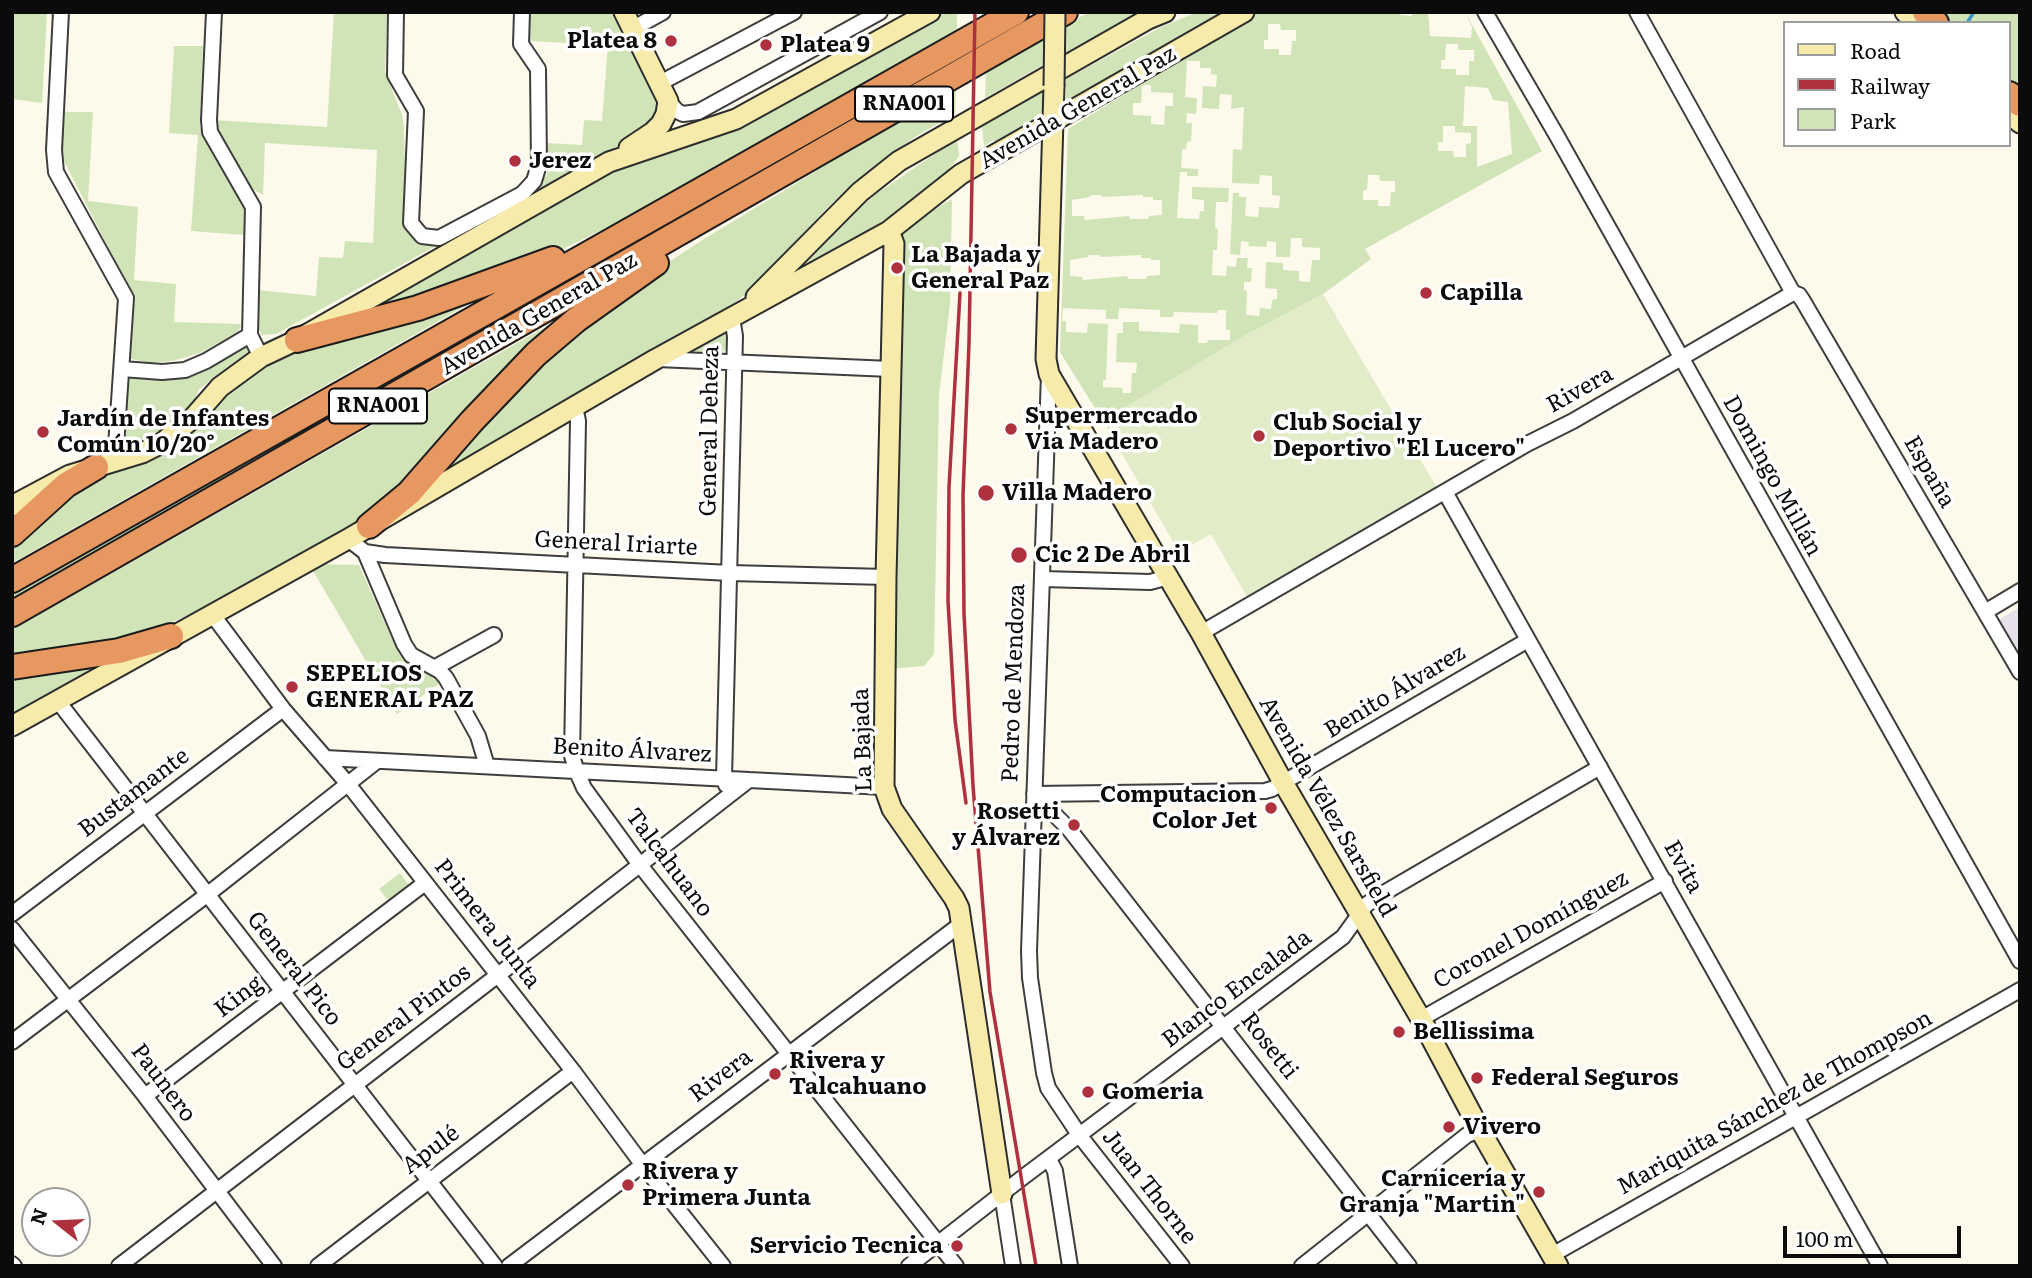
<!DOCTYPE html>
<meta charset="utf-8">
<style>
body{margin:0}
#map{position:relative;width:2032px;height:1278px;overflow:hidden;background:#fdf9eb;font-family:Literata,serif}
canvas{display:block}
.frame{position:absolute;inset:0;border:14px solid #0b0b0b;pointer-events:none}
.legend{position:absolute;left:1783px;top:21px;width:228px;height:126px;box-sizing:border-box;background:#fff;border:2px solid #9d9d9d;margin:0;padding:9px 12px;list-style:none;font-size:21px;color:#0b0b0b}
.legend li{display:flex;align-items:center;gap:14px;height:35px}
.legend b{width:35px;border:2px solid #9d9d9d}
.north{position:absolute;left:21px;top:1187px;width:70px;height:70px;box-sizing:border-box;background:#fff;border:2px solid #9d9d9d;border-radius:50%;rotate:288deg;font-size:19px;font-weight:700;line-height:28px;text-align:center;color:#0b0b0b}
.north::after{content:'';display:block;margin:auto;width:24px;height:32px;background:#ae313d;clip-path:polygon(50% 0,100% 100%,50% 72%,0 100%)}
.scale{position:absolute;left:1783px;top:1226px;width:178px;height:32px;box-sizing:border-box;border:4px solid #0b0b0b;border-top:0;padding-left:9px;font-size:21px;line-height:24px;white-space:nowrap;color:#0b0b0b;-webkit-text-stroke:5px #fff;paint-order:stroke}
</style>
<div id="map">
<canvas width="2032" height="1278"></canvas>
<div class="frame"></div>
<ul class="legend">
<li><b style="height:9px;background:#f7ebac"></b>Road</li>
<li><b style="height:9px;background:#ae313d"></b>Railway</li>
<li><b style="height:19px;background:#d1e4b8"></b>Park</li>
</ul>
<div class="north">N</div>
<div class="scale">100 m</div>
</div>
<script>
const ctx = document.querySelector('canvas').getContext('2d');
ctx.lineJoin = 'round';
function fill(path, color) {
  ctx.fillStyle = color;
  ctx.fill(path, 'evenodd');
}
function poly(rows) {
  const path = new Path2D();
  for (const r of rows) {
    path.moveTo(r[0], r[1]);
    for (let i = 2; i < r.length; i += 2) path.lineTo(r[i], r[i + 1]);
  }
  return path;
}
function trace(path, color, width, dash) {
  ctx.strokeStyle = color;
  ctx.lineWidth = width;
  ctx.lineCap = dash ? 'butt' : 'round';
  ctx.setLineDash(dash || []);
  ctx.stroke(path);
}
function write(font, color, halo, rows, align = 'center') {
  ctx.font = font + ' Literata,serif';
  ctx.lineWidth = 7;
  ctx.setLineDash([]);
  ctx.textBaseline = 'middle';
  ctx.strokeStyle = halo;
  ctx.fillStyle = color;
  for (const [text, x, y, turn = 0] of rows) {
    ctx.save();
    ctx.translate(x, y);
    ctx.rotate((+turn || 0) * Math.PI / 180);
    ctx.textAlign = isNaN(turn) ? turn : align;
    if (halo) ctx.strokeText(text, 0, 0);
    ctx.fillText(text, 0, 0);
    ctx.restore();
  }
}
const industrial = poly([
 [2020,607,2020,657,1998,620]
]);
const green = poly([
 [12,12,47,12,42,103,12,99],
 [334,12,387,12,385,72,402,115,404,127,406,224,416,238,424,241,539,183,547,175,547,143,582,145,584,120,602,121,608,45,529,41,530,12,611,12,658,102,657,120,652,127,276,334,262,335,257,326,258,290,316,296,319,257,343,258,345,241,373,243,377,150,265,143,263,195,250,188,220,137,213,136,214,120,327,127],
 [946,12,957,12,957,34,610,226,534,263,327,326,611,168,784,103],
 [1089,12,1145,12,1059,57,1060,28],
 [1198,12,1228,12,1066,107,1066,79,1163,26],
 [1258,12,1400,12,1400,15,1412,16,1412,12,1428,12,1430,36,1471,38,1472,27,1465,12,1542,151,1365,249,1371,259,1323,294,1246,335,1103,421,1060,352,1068,129],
 [1268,24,1280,24,1281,30,1296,30,1296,41,1292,41,1291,55,1279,55,1279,49,1264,49,1264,40,1268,40],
 [1446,44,1458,44,1458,50,1474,50,1474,61,1469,61,1469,75,1456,75,1456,69,1441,69,1441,60,1445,60],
 [1187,61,1200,61,1200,68,1211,68,1211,74,1217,75,1216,87,1203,86,1202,108,1219,109,1220,94,1232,95,1231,109,1244,107,1242,150,1233,149,1232,183,1259,184,1260,175,1272,176,1272,195,1280,196,1279,208,1259,207,1258,217,1245,216,1246,197,1239,197,1239,193,1233,193,1230,254,1240,255,1241,241,1249,242,1248,246,1266,247,1267,241,1276,242,1276,257,1290,257,1291,238,1302,238,1302,247,1320,248,1320,260,1312,260,1310,282,1299,281,1299,271,1283,270,1283,263,1266,262,1265,288,1277,289,1277,299,1272,300,1271,309,1260,308,1259,316,1246,315,1247,291,1244,290,1244,282,1251,282,1252,268,1247,268,1248,258,1237,258,1236,267,1227,266,1226,276,1212,275,1213,250,1217,250,1218,229,1215,228,1216,202,1228,202,1229,188,1192,187,1192,199,1204,200,1204,211,1200,211,1199,219,1177,218,1180,172,1187,172,1187,176,1198,176,1198,169,1181,168,1182,149,1186,149,1187,142,1191,141,1192,123,1186,123,1187,113,1196,114,1197,98,1185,97],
 [1142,85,1151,85,1151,92,1173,93,1173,106,1165,106,1164,125,1151,124,1151,116,1133,115,1133,103,1141,103],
 [1465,86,1488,88,1493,100,1508,102,1512,154,1477,167,1477,126,1463,126],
 [1443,126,1455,126,1455,132,1471,133,1471,143,1466,144,1466,157,1454,157,1453,151,1438,151,1438,142,1443,142],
 [1368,175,1379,175,1380,181,1395,181,1395,192,1391,192,1390,206,1378,206,1378,200,1363,200,1363,191,1367,190],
 [1091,195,1101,195,1102,197,1143,195,1143,197,1153,197,1153,200,1162,200,1162,215,1149,216,1148,219,1130,219,1129,216,1085,220,1084,216,1072,216,1072,200,1090,197],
 [1089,255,1099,255,1100,257,1141,255,1141,258,1151,258,1151,260,1160,260,1160,275,1147,276,1146,279,1128,279,1127,276,1083,280,1082,277,1070,276,1070,260,1088,257],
 [1063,308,1106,310,1106,319,1118,319,1119,308,1160,310,1160,317,1173,317,1174,312,1217,313,1218,310,1226,310,1226,330,1230,330,1230,340,1208,340,1207,343,1198,343,1198,325,1180,324,1179,333,1139,331,1139,322,1123,322,1123,333,1117,333,1116,362,1137,363,1136,373,1132,373,1131,393,1123,393,1122,388,1103,387,1103,380,1106,380,1108,324,1088,323,1087,333,1066,332,1066,321,1062,321],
 [1935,12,2020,12,2020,95,2009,85,2009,23,1945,23],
 [1043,38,1043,65,985,98,986,70],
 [174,46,203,46,200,126,203,138,245,209,244,235,191,231,198,135,169,133],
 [956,86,955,114,915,137,876,165,832,203,755,286,720,315,424,484,523,372,609,301,704,239],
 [1046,90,1045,106,1035,125,997,147,994,140,984,146,982,126],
 [904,91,12,601,12,592,874,105],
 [65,112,93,112,88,201,138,207,134,280,176,284,174,322,240,324,241,328,237,332,200,353,172,361,151,363,131,359,132,294,64,161,62,140],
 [957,139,959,156,948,171,885,222,776,290,825,237,876,194],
 [952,199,950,304,939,394,934,654,924,666,890,669,901,235,908,225],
 [472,298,474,301,12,563,12,542,44,510,256,370,292,350],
 [577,309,485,395,366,520,202,609,154,630,104,647,12,662,12,630],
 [721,331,729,334,726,348,721,354,705,358,688,351],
 [245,346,249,348,249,352,199,389,193,405,182,418,148,442,128,449,121,446,127,380,130,376,159,377],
 [320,564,359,565,392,639,400,651,418,668,434,674,439,684,397,714,312,569],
 [114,662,12,719,12,673],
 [400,873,409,885,388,900,379,889]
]);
const pitch = poly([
 [1323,294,1439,491,1249,600,1211,534,1179,552,1103,421,1246,335]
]);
const stream = poly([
 [1967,23,1974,12]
]);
const street = poly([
 [61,12,54,150,56,172,126,298,115,461],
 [214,12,209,120,210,132,253,207,250,335,261,357],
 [396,12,395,75,416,111,411,223,422,236,439,238,522,194,534,181,539,165,538,69,521,44,522,12],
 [1485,12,1557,136,2020,961],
 [1637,12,1793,293],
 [632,29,663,12],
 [660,83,794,12],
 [668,101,677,111,683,114,698,112,880,12],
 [657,359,891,369],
 [122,369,162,372,185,370,206,361,250,335],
 [1049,374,1029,951,1030,978,1044,1073,1048,1088,1080,1136,1182,1266],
 [575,407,578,421,572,756,577,772,584,788,640,865,956,1266],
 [1445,492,1880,1266],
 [348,539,365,552,385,555,730,573,886,577],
 [365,552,404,644,411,655,440,671,446,678,478,736,487,766],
 [1043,579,1150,582,1169,577],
 [1985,612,2020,591],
 [212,614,283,709,348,784,573,1071,642,1164,723,1266],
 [1201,633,1527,444,1573,421,1793,293,1799,295,1803,301,2020,672],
 [434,668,494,635],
 [57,700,495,1266],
 [325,758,884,787],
 [726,785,724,778,735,336,732,318],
 [1034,794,1069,829,1409,1266],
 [1034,794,1265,791,1272,789,1528,640],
 [12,914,283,709],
 [12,929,145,1096,274,1266],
 [1421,1019,1665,881],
 [12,1042,208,894,377,761],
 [145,1096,425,883],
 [1049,1159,1055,1171,1070,1266],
 [1002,1194,1013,1266],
 [1552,1255,2020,990],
 [12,1264,14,1266],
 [119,1266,498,975,749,780],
 [318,1266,573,1071],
 [509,1266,961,924],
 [909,1266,1022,1178,1343,937,1366,905,1377,897,1600,767],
 [1302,1266,1467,1135,1480,1130]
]);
const secondary = poly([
 [624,12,668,101,666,114,661,124,653,132,629,148],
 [1905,12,1916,23],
 [1054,86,1046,359,1049,374,1201,633,1284,784,1421,1019,1480,1130,1558,1266],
 [2009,113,2020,123],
 [889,231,894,244,886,577,884,787,892,809,954,898,959,908,1002,1194],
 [756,297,860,192,899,161,1148,19,1165,12],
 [12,506,70,475,142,453,162,443,192,419,220,387,261,357,297,340,609,162,736,119,930,12],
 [12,726,348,539,656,359,889,231,961,174,1244,12]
]);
const highway = poly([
 [1925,12,1936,23],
 [2009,94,2020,104],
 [297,340,418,308,553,259],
 [369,526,409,493,472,421,536,354,576,320,656,263],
 [12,534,66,485,96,467],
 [12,580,1016,12],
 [12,614,1065,12],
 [12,667,119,651,171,636]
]);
const rail = poly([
 [975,12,969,343,963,495,964,614,973,786,990,992,1036,1266],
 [960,293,949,487,948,601,955,720,966,803]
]);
const secondaryBridge = poly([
 [1054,86,1055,12]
]);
const markers = [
 [671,41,7,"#ae313d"],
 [766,45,7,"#ae313d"],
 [515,161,7,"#ae313d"],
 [897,268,7,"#ae313d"],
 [1426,293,7,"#ae313d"],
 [1011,429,7,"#ae313d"],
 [43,432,7,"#ae313d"],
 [1259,436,7,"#ae313d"],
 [986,493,9,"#ae313d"],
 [1019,555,9,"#ae313d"],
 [292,687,7,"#ae313d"],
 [1271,808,7,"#ae313d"],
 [1074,825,7,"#ae313d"],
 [1399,1032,7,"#ae313d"],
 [775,1074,7,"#ae313d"],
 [1477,1078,7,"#ae313d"],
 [1088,1092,7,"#ae313d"],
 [1449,1127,7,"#ae313d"],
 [628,1185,7,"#ae313d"],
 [1539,1192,7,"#ae313d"],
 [957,1246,7,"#ae313d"]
];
const shields = [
 [904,104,98],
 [378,406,98]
];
const shieldNames = [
 ["RNA001",904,104],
 ["RNA001",378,406]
];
const poiNames = [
 ["Platea 8",657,41,"right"],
 ["Platea 9",780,45],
 ["Jerez",529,161],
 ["La Bajada y",911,255],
 ["General Paz",911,281],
 ["Capilla",1440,293],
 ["Supermercado",1025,416],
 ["Via Madero",1025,442],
 ["Jardín de Infantes",57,419],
 ["Común 10/20°",57,445],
 ["Club Social y",1273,423],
 ["Deportivo \"El Lucero\"",1273,449],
 ["Villa Madero",1002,493],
 ["Cic 2 De Abril",1035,555],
 ["SEPELIOS",306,674],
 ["GENERAL PAZ",306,700],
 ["Computacion",1257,795,"right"],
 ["Color Jet",1257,821,"right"],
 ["Rosetti",1060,812,"right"],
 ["y Álvarez",1060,838,"right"],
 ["Bellissima",1413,1032],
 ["Rivera y",789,1061],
 ["Talcahuano",789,1087],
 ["Federal Seguros",1491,1078],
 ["Gomeria",1102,1092],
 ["Vivero",1463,1127],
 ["Rivera y",642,1172],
 ["Primera Junta",642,1198],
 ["Carnicería y",1525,1179,"right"],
 ["Granja \"Martin\"",1525,1205,"right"],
 ["Servicio Tecnica",943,1246,"right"]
];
const streetNames = [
 ["Avenida General Paz",1078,108,-30],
 ["Avenida General Paz",539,314,-30],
 ["Rivera",1580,390,-29],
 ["General Deheza",710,431,-89],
 ["España",1929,472,60],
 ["Domingo Millán",1772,476,61],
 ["General Iriarte",616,544,3],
 ["Pedro de Mendoza",1014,683,-88],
 ["Benito Álvarez",1395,692,-31],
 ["La Bajada",863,740,-92],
 ["Benito Álvarez",632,751,3],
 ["Bustamante",134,793,-37],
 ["Avenida Vélez Sarsfield",1327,807,60],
 ["Talcahuano",669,863,53],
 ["Evita",1683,867,61],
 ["Primera Junta",487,924,52],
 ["Coronel Domínguez",1531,930,-29],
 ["General Pico",294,969,52],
 ["Blanco Encalada",1237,989,-37],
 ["King",239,997,-37],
 ["General Pintos",404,1018,-37],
 ["Rosetti",1269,1046,52],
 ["Rivera",721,1076,-37],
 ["Paunero",163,1083,53],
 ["Mariquita Sánchez de Thompson",1775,1103,-29],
 ["Apulé",431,1150,-37],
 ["Juan Thorne",1149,1187,52]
];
fill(industrial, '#e8e0ea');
fill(green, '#d1e4b8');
fill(pitch, '#e2ecc9');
trace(stream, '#4294c0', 3.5);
trace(street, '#3e3e3e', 18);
trace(secondary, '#2d2d2d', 23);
trace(highway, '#1c1c1c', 28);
trace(street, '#fff', 14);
trace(secondary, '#f7ebac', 19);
trace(highway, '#e79760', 24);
trace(rail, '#ae313d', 3.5);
trace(secondaryBridge, '#2d2d2d', 23, []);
trace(secondaryBridge, '#f7ebac', 19);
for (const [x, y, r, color] of markers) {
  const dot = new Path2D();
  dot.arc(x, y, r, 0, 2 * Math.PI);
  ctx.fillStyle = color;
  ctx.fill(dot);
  trace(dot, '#fff', 2.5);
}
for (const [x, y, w] of shields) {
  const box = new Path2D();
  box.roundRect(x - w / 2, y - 17.5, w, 35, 5);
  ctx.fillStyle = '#fff';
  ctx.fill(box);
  trace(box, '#0b0b0b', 2);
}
write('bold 21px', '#0b0b0b', null, shieldNames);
write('bold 23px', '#0b0b0b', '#fff', poiNames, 'left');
write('23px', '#0b0b0b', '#fff', streetNames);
</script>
